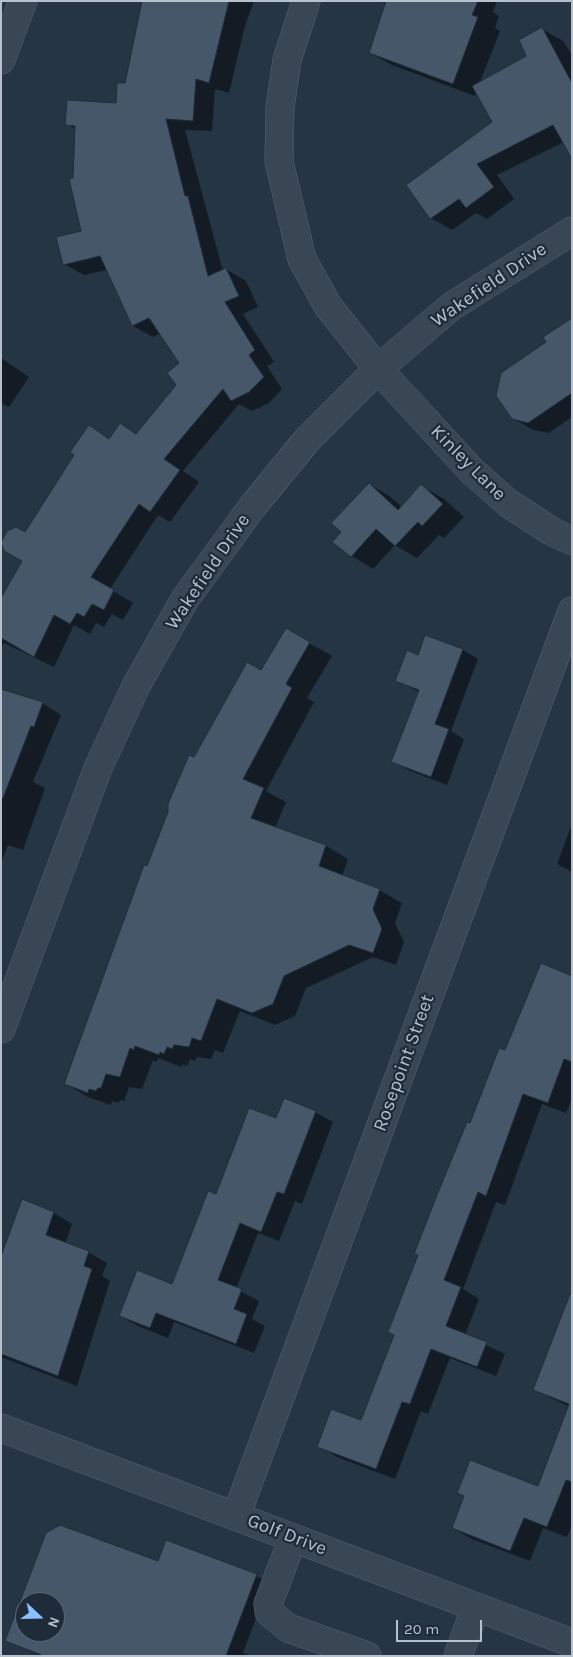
<!DOCTYPE html>
<style>
body{margin:0}
#map{position:relative;width:573px;height:1657px;overflow:hidden;background:#253544;font-family:Karla,sans-serif}
canvas{display:block}
.frame{position:absolute;inset:0;border:2px solid #b7c1cd;pointer-events:none}
.north{position:absolute;left:15px;top:1592px;width:50px;height:50px;box-sizing:border-box;background:#1e2b39;border:1px solid #5b6774;border-radius:50%;rotate:111deg;font-size:14px;font-weight:700;line-height:20px;text-align:center;color:#b7c1cd}
.north::after{content:'';display:block;margin:auto;width:18px;height:22px;background:#8ac0ff;clip-path:polygon(50% 0,100% 100%,50% 72%,0 100%)}
.scale{position:absolute;left:396px;top:1620px;width:86px;height:22px;box-sizing:border-box;border:2px solid #b7c1cd;border-top:0;padding-left:6px;font-size:15px;line-height:18px;white-space:nowrap;color:#b7c1cd;-webkit-text-stroke:4px #1e2b39;paint-order:stroke}
</style>
<div id="map">
<canvas width="573" height="1657"></canvas>
<div class="frame"></div>
<div class="north">N</div>
<div class="scale">20 m</div>
</div>
<script>
const ctx = document.querySelector('canvas').getContext('2d');
ctx.lineJoin = 'round';
function fill(path, color) {
  ctx.fillStyle = color;
  ctx.fill(path, 'evenodd');
}
function poly(rows) {
  const path = new Path2D();
  for (const r of rows) {
    path.moveTo(r[0], r[1]);
    for (let i = 2; i < r.length; i += 2) path.lineTo(r[i], r[i + 1]);
  }
  return path;
}
function trace(path, color, width, dash) {
  ctx.strokeStyle = color;
  ctx.lineWidth = width;
  ctx.lineCap = dash ? 'butt' : 'round';
  ctx.setLineDash(dash || []);
  ctx.stroke(path);
}
function write(font, color, halo, rows, align = 'center') {
  ctx.font = font + ' Karla,sans-serif';
  ctx.lineWidth = 4.5;
  ctx.setLineDash([]);
  ctx.textBaseline = 'middle';
  ctx.strokeStyle = halo;
  ctx.fillStyle = color;
  for (const [text, x, y, turn = 0] of rows) {
    ctx.save();
    ctx.translate(x, y);
    ctx.rotate((+turn || 0) * Math.PI / 180);
    ctx.textAlign = isNaN(turn) ? turn : align;
    if (halo) ctx.strokeText(text, 0, 0);
    ctx.fillText(text, 0, 0);
    ctx.restore();
  }
}
const shadow = poly([
 [155,1,254,1,245,26,229,93,215,89,212,131,185,130,223,271,226,269,246,281,258,307,243,314,274,362,267,366,282,389,269,403,252,411,239,404,183,471,199,482,170,522,158,515,110,589,133,603,123,620,112,614,104,627,96,623,90,634,74,625,54,667,4,643,1,648,1,600,23,561,26,534,75,455,90,427,110,439,120,425,137,435,177,385,181,364,161,333,153,337,133,326,107,270,84,275,64,264,83,232,74,179,77,130,67,124,117,104],
 [385,1,497,1,493,12,499,16,495,28,500,31,480,82,528,56,542,29,563,41,572,55,572,156,564,142,497,175,514,199,487,219,476,213,452,230,431,218,407,185,494,122,476,92,475,96,392,65,370,53,382,22],
 [572,320,572,417,549,433,533,430,513,418,548,342],
 [1,358,29,377,9,407,1,403],
 [369,484,391,497,402,507,422,486,444,499,464,517,444,538,439,535,417,558,395,545,373,569,352,556,334,542,343,532],
 [286,630,332,656,307,698,314,702,266,791,286,802,275,828,326,846,348,859,342,876,379,890,402,903,395,923,404,942,396,965,373,957,306,988,295,1016,275,1025,240,1011,223,1053,215,1050,211,1059,197,1057,195,1061,190,1059,187,1066,183,1064,182,1067,158,1058,157,1062,153,1060,142,1089,129,1087,124,1101,120,1100,119,1103,112,1101,111,1105,88,1097,66,1084,147,868,195,759,261,671],
 [426,636,463,650,478,659,451,731,464,739,447,785,408,770,393,761,419,692,397,680,418,656],
 [1,689,42,703,61,715,33,782,45,788,23,850,8,845,1,863],
 [572,824,572,872,557,864],
 [572,978,572,1099,566,1113,542,1104,505,1205,496,1202,463,1289,479,1299,465,1335,505,1354,496,1376,450,1358,428,1414,421,1411,395,1479,337,1457,319,1446,362,1422,471,1124,506,1052],
 [315,1112,333,1122,302,1204,295,1201,279,1241,258,1233,236,1289,259,1301,252,1319,265,1326,254,1353,174,1322,168,1338,138,1326,120,1316,173,1286,217,1196,277,1120],
 [54,1213,72,1224,65,1244,88,1252,107,1263,102,1276,110,1281,77,1386,1,1357,1,1287],
 [572,1302,572,1525,567,1537,543,1528,530,1561,472,1539,453,1528,539,1488,570,1407,534,1390],
 [47,1534,159,1562,256,1576,269,1583,243,1653,251,1656,40,1656,6,1641],
 [25,1602,55,1602,55,1632,25,1632]
]);
const building = poly([
 [142,1,229,1,209,83,196,79,193,121,166,119,185,196,188,196,208,276,226,268,239,296,225,302,255,350,249,355,264,377,249,392,231,401,223,389,164,459,180,470,150,512,139,504,91,577,114,590,104,610,92,604,84,617,77,613,70,624,54,615,34,657,1,638,1,598,22,561,4,551,1,543,7,531,16,527,25,532,74,455,70,452,89,425,109,439,120,423,136,434,176,385,167,373,179,363,149,318,132,326,100,256,63,265,56,237,81,231,69,179,73,178,75,126,65,125,67,100,116,103,117,83,125,83,142,1],
 [386,1,478,1,472,15,478,17,453,84,369,53,386,1],
 [542,27,572,83,572,159,553,125,477,164,494,187,466,208,459,199,430,219,406,185,492,122,472,86,526,56,519,40,542,27],
 [572,318,572,393,528,423,512,419,496,396,501,373,546,342,543,337,572,318],
 [369,483,398,510,421,484,443,504,422,526,418,522,395,546,376,529,351,557,332,542,341,532,331,523,369,483],
 [286,628,310,642,286,684,292,688,243,779,264,788,251,818,326,845,319,866,380,889,373,909,382,929,373,953,349,945,284,976,273,1004,252,1013,217,999,201,1041,192,1038,189,1047,174,1045,172,1049,167,1047,164,1054,160,1052,159,1055,135,1046,134,1050,130,1048,120,1077,106,1074,101,1088,98,1088,96,1091,89,1089,88,1093,64,1084,144,865,147,866,168,812,168,804,189,755,194,757,247,662,261,670,286,628],
 [425,635,463,649,435,724,449,729,431,777,391,762,419,690,395,681,407,650,418,655,425,635],
 [1,689,43,702,34,727,31,726,3,798,1,798,1,689],
 [541,963,572,976,572,1062,564,1059,548,1103,523,1094,486,1196,478,1192,444,1280,461,1287,446,1326,487,1342,477,1367,431,1349,410,1404,402,1402,376,1469,317,1447,331,1409,361,1420,394,1335,388,1332,418,1255,414,1254,437,1195,467,1122,470,1123,499,1048,505,1050,541,963],
 [284,1098,316,1111,284,1194,277,1192,261,1232,240,1223,218,1280,242,1289,234,1309,247,1314,236,1344,156,1313,150,1328,119,1316,137,1270,172,1284,208,1191,216,1194,249,1108,276,1118,284,1098],
 [22,1199,54,1212,46,1235,89,1251,84,1266,92,1269,58,1376,1,1354,1,1256,22,1199],
 [570,1294,572,1294,572,1482,566,1480,547,1527,524,1518,510,1551,452,1528,464,1496,457,1493,470,1460,538,1486,569,1404,533,1390,570,1294],
 [60,1525,158,1561,166,1540,257,1574,226,1656,44,1656,5,1641,46,1533,60,1525],
 [25,1602,55,1602,55,1632,25,1632,25,1602]
]);
const minor = poly([
 [306,1,287,60,280,108,279,161,302,259,328,306,378,369,472,471,508,503,551,531,572,541],
 [1,60,23,1],
 [1,1029,98,768,136,686,185,599,253,506,307,440,378,369,452,306,572,231],
 [1,1428,572,1643],
 [236,1516,572,611],
 [293,1538,268,1604,269,1612,288,1628,367,1656],
 [458,1656,476,1607]
]);
const streetNames = [
 ["Wakefield Drive",489,285,-34],
 ["Kinley Lane",468,463,45],
 ["Wakefield Drive",208,572,-56],
 ["Rosepoint Street",404,1063,-70],
 ["Golf Drive",287,1535,21]
];
fill(shadow, '#0007');
fill(building, '#465769');
trace(building, '#202d3b', 1);
trace(minor, '#586471', 29);
trace(minor, '#394654', 28);
write('19px', '#b7c1cd', '#1e2b39', streetNames);
</script>
